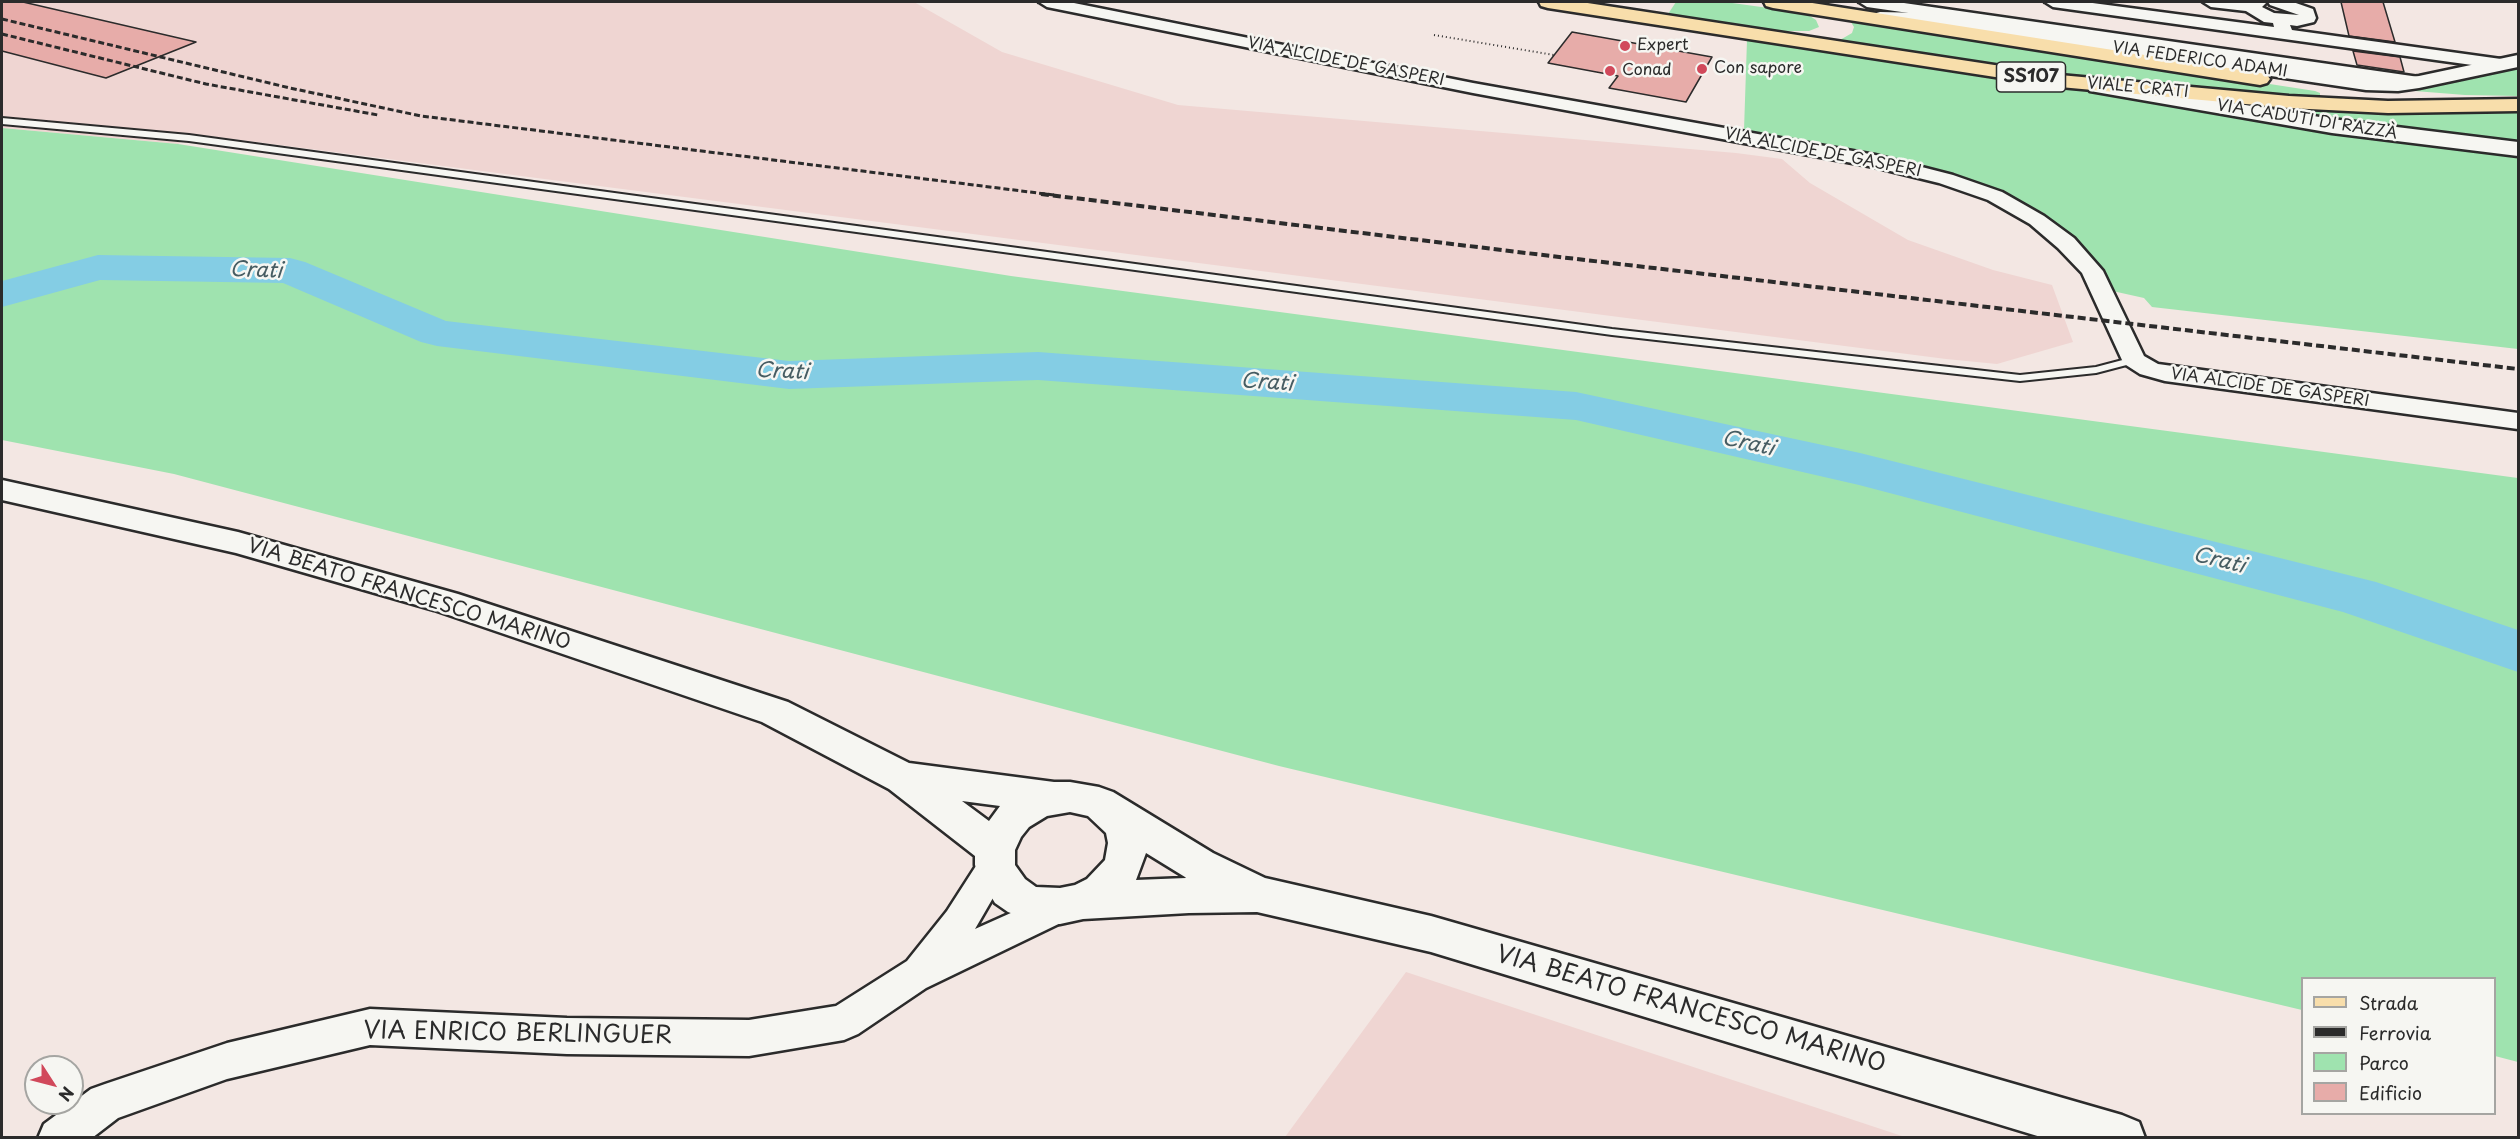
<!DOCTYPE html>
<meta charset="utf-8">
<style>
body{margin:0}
#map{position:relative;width:2520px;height:1139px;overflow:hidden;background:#f3e7e3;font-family:"Playpen Sans",sans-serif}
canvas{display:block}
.frame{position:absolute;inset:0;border:3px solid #2b2b2b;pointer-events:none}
.legend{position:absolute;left:2301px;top:977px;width:195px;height:138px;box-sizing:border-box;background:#f6f6f2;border:2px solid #a5a5a2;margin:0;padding:8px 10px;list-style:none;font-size:18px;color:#2b2b2b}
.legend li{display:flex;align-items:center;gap:12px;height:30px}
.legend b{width:30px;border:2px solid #a5a5a2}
.north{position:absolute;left:24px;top:1055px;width:60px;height:60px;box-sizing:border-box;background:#f6f6f2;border:2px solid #a5a5a2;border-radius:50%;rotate:126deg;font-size:16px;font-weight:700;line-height:24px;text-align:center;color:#2b2b2b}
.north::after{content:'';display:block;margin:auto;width:21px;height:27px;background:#d1495b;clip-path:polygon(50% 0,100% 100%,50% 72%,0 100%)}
</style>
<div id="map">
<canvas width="2520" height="1139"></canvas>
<div class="frame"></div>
<ul class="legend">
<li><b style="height:8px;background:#f8deab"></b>Strada</li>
<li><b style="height:8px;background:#2b2b2b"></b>Ferrovia</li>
<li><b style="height:16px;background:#9fe3af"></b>Parco</li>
<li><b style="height:16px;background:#e7aca9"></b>Edificio</li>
</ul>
<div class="north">N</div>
</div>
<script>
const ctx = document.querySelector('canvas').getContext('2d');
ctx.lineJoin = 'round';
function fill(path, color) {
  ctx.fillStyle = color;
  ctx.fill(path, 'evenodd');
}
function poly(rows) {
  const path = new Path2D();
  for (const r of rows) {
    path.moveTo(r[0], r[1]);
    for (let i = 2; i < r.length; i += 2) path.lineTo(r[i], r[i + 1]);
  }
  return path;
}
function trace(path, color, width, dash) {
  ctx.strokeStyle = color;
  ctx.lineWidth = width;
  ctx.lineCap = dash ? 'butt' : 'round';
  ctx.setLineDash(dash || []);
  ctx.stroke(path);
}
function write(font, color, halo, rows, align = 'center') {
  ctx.font = font + ' "Playpen Sans",sans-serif';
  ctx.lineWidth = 5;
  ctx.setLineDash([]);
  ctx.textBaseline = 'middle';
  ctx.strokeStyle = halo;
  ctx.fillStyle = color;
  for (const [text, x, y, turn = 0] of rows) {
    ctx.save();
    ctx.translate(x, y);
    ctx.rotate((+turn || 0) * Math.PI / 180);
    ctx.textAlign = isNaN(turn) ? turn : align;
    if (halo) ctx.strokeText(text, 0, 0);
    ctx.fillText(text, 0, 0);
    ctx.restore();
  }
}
const built = poly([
 [2,2,914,2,1002,52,1178,105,1736,153,1782,159,1810,183,1908,240,1993,270,2052,285,2073,342,1997,364,1946,359,194,134,178,144,2,128],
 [1406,972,1905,1137,1285,1137]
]);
const green = poly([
 [1676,2,1725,2,1805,13,1816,20,1819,27,1809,31,1778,31,1668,14],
 [1849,19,2315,91,2320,93,2320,97,2257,94,2055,73,1840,40,1852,33,1854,27],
 [1753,38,2352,133,2518,154,2518,349,2152,307,2144,298,2108,290,2096,264,2075,238,2042,212,1995,189,1898,159,1744,130,1747,40],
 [2518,69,2518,96,2465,95,2402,90],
 [2280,106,2518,109,2518,141,2423,131,2305,113],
 [2,128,178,144,1011,276,2518,478,2518,1062,2495,1056,2494,978,2302,978,2302,1010,1279,766,174,474,2,440]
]);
const river = poly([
 [98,255,290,258,305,262,446,321,789,361,1038,352,1576,392,1860,453,2376,582,2518,630,2518,672,2343,612,1859,485,1576,420,1038,380,789,389,437,346,421,342,283,283,100,280,2,307,2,281,98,255]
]);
const building = poly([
 [2,2,23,2,196,42,106,78,2,51,2,2],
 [2341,2,2383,2,2395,42,2349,36,2341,2],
 [1572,32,1712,57,1686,102,1609,88,1618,76,1548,63,1572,32],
 [2353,51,2400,57,2404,72,2357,65,2353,51]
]);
const path = poly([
 [1434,35,1554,55]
]);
const service = poly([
 [2,118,189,135,1612,329,2020,375,2096,367,2134,357,2140,360,2138,362,2096,373,2020,381,1939,372,1612,335,189,141,2,124,2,118]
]);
const minor = poly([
 [1039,2,1069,2,1473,83,1875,155,1953,175,2002,192,2044,216,2074,238,2103,271,2144,356,2158,364,2518,413,2518,429,2165,381,2140,374,2126,365,2122,360,2082,273,2058,248,2030,224,1988,200,1939,183,1874,167,1473,93,1047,7,1039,2],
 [1859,2,1897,2,2419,77,2425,78,2428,82,2425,86,2419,87,1867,7,1859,2],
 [2045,2,2085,2,2274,27,2273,23,2264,22,2246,11,2211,7,2203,2,2267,2,2262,7,2274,13,2299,15,2270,5,2268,2,2293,2,2313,9,2316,18,2314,22,2297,26,2290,25,2292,30,2501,59,2507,60,2510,64,2507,68,2501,69,2053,7,2045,2],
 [995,850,1007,855,1012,865,975,929,1060,891,1073,895,1078,906,1073,917,926,988,858,1034,844,1040,749,1056,567,1054,370,1045,227,1079,118,1118,92,1138,38,1138,44,1124,91,1089,105,1084,227,1043,370,1009,567,1018,749,1020,836,1006,907,961,947,911,983,855,995,850]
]);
const tertiary = poly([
 [1880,12,1925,13,2366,78,2398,79,2419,76,2518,55,2518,67,2419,88,2398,91,2366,90,1925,25,1873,22,1870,18,1873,14,1880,12],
 [2097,81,2332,119,2518,142,2518,156,2332,133,2090,91,2087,87,2090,83,2097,81]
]);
const secondary = poly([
 [2,480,238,532,458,594,788,702,909,763,1054,782,1070,782,1099,787,1113,792,1213,853,1265,878,1431,916,2122,1115,2139,1122,2145,1138,2044,1138,1431,952,1257,912,1189,913,1083,919,1060,924,1038,923,1008,912,995,903,981,880,975,865,975,856,889,789,762,722,434,610,236,553,2,500,2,480],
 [962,801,1000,806,989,821,962,801],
 [1070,812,1088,816,1106,833,1108,843,1105,860,1087,879,1075,885,1060,888,1036,887,1025,879,1015,865,1015,850,1021,837,1029,827,1047,816,1070,812],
 [1146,853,1185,877,1186,878,1136,880,1146,853]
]);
const primary = poly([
 [1539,2,1581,2,2060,75,2289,96,2388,101,2518,99,2518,111,2388,113,2289,108,2060,87,1548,8,1541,6,1539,2],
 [1764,2,1806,2,2260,73,2267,75,2270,79,2267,83,2260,85,1773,8,1766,6,1764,2]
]);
const railFar1 = poly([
 [2,19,290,88,421,116,1054,195],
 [2,34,206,84,378,115]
]);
const rail = poly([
 [1041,194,1551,256,2518,369]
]);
const markers = [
 [1625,46,6,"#d1495b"],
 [1702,69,6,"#d1495b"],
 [1610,71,6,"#d1495b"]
];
const farPoinames = [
 ["Expert",1637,46],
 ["Con sapore",1714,69],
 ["Conad",1622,71]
];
const farStreetnames = [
 ["VIA FEDERICO ADAMI",2200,60,8],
 ["VIA ALCIDE DE GASPERI",1346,62,11],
 ["VIALE CRATI",2138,88,5],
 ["VIA CADUTI DI RAZZÀ",2307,120,9],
 ["VIA ALCIDE DE GASPERI",1823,153,11],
 ["VIA ALCIDE DE GASPERI",2270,388,8]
];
const shields = [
 [2031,77,69]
];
const shieldNames = [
 ["SS107",2031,77]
];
const streetNames = [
 ["VIA BEATO FRANCESCO MARINO",409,595,17]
];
const waterNames = [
 ["Crati",256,271,2],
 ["Crati",782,372,3],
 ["Crati",1267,383,4],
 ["Crati",1748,444,13],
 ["Crati",2219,561,14]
];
const nearStreetnames = [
 ["VIA BEATO FRANCESCO MARINO",1691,1010,16],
 ["VIA ENRICO BERLINGUER",518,1034,1]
];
fill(built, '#efd5d2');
fill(green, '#9fe3af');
fill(river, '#84cde4');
fill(building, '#e7aca9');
trace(building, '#2b2b2b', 1.5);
trace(service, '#2b2b2b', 4);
trace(minor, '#2b2b2b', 5);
trace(tertiary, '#2b2b2b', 5);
trace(secondary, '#2b2b2b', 5);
trace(primary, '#2b2b2b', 5);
trace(path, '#2b2b2b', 2, [1, 3]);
fill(service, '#f6f6f2');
fill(minor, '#f6f6f2');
fill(tertiary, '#f6f6f2');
fill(secondary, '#f6f6f2');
fill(primary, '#f8deab');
trace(railFar1, '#2b2b2b', 3, [6, 3]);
trace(rail, '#2b2b2b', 4, [8, 4]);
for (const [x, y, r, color] of markers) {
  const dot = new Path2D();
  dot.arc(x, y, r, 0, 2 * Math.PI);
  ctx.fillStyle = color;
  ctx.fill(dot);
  trace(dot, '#f6f6f2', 2);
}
write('16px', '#2b2b2b', '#f6f6f2', farPoinames, 'left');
write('16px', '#2b2b2b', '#f6f6f2', farStreetnames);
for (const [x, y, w] of shields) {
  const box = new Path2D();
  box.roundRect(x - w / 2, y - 15, w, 30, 4.5);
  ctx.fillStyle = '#f6f6f2';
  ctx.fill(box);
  trace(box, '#2b2b2b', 1.5);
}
write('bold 18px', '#2b2b2b', null, shieldNames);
write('20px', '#2b2b2b', '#f6f6f2', streetNames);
write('italic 21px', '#465c62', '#f6f6f2', waterNames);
write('24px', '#2b2b2b', '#f6f6f2', nearStreetnames);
</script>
